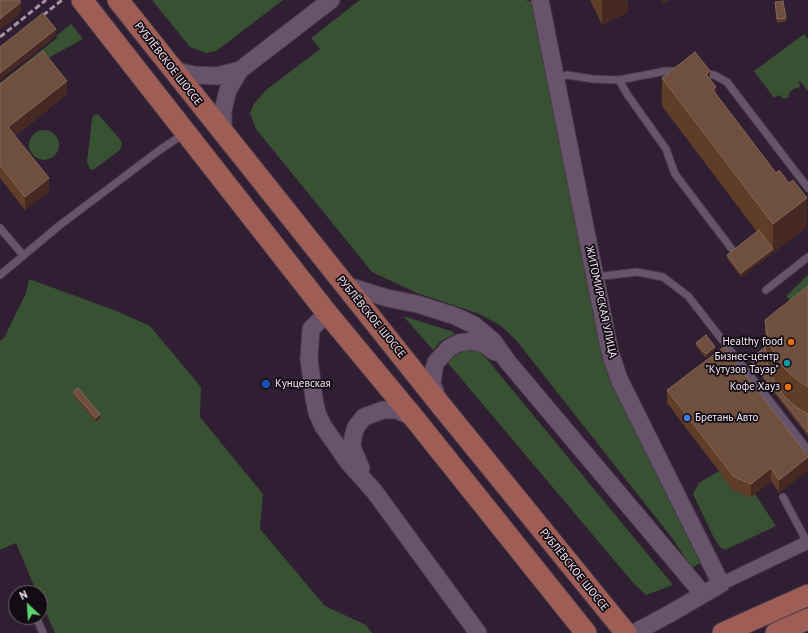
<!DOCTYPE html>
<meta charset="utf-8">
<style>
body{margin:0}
#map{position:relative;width:808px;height:633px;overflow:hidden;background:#301e32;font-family:"PT Sans",sans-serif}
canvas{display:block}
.north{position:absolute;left:8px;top:585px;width:40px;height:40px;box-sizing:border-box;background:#130c14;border:1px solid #6d646e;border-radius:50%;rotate:335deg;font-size:11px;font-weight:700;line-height:16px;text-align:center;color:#f3e7f4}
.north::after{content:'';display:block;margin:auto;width:14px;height:18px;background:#5dd56c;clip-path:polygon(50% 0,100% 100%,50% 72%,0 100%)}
</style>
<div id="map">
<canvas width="808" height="633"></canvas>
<div class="north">N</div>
</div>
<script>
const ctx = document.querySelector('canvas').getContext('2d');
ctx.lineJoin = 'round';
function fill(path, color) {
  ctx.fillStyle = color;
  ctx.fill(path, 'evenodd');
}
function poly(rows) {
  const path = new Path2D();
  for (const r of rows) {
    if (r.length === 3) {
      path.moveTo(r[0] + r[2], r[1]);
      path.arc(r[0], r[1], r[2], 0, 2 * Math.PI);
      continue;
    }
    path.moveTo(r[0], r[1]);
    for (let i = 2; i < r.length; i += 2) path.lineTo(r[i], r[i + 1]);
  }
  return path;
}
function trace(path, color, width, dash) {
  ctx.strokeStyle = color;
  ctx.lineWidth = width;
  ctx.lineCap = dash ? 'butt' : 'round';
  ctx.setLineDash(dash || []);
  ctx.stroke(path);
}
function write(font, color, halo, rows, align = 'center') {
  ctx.font = font + ' "PT Sans",sans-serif';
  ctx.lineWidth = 3.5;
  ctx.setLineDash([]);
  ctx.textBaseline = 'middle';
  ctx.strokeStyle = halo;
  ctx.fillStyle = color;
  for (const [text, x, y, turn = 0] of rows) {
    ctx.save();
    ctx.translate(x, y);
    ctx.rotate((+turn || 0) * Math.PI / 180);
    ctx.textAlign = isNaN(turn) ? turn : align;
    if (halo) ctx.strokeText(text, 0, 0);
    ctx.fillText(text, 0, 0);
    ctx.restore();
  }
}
const green = poly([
 [152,0,283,0,223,46,216,51,206,53,190,47],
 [360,0,525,0,533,2,603,354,620,400,700,563,692,568,672,538,516,340,500,325,477,313,417,293,372,272,256,129,250,113,254,104,266,90,320,49,311,38],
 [71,24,83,39,41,62,0,95,0,83,57,38,56,36],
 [804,34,808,39,808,91,799,80,800,87,793,89,789,93,789,97,784,99,779,95,774,98,754,71],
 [96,114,99,115,119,138,122,143,120,150,93,170,90,169,87,162,92,119,93,116],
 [44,145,15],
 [808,275,808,305,799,311,786,296],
 [29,279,114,310,150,326,201,387,200,417,263,494,260,529,325,606,366,625,372,633,55,633,40,599,40,593,37,593,16,543,0,550,0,341,4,338,26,293],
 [403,316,451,331,455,334,441,341,433,350],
 [468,349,482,353,673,585,646,595,635,585,448,363,452,357],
 [719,471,734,491,751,497,755,494,776,526,725,550,720,547,714,538,693,494,699,483]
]);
const service = poly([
 [700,73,714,75,727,82,808,188],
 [556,78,567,75,593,79,619,80,627,94,666,149,675,174,731,248],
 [619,80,666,71,680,71],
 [0,228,23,255],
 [0,275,60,225,161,149,184,134],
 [595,277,637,272,663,277,688,296,808,450],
 [766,290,808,257],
 [783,497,807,542],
 [36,617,43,633]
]);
const minor = poly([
 [721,584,808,542]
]);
const tertiary = poly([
 [540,0,595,277,610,352,619,379,721,584,671,613,634,633],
 [173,70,194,75,217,76,240,70],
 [223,133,223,110,228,90,240,70,331,0],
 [345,285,387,298,417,304,455,316,474,325,493,341,508,362,703,594],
 [327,313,311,329,309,359,314,398,317,413,323,426,349,463,374,491,478,633],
 [438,400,432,383,434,369,436,362,449,348,459,343,473,341,484,344,495,352],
 [361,468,352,447,353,437,356,427,364,417,383,410,397,410,414,418]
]);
const primary = poly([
 [82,0,327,313,414,418,586,633],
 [118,0,439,403,626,633],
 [723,633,808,595],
 [776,633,808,619]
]);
const rail = poly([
 [36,21,62,0],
 [0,37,46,0]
]);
const wall = poly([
 [590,0,628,0,628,12,602,25],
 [775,2,786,18,786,21,777,23],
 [662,78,710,79,716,94,807,227,741,277,727,258,727,255,757,232,662,106],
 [0,84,67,94,15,136,49,191,25,210,0,178],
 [808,286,808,436,750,362,750,359,765,347,765,320],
 [696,343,715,350,706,358,696,346],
 [667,390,808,456,779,493,771,481,751,497,734,491,667,403],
 [73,392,100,418,96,422,73,395]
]);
const shadedWall = poly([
 [602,0,628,0,628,12,602,25],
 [662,0,670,0,662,4],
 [21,2,21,13,0,30,0,19],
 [56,29,56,36,0,80,0,73],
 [710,71,710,100,706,74],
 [67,81,67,94,8,141,8,127],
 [716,87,716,116,713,90],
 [49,178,49,191,25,210,25,197],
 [807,198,807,227,741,277,741,273,773,249,773,224],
 [715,347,715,350,706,358,706,354],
 [100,414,100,418,96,422,96,418],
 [808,457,808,471,779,493,779,480],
 [771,468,771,481,751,497,751,484]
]);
const building = poly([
 [0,0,19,0,21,2,0,19,0,0],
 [783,1,786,18,777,19,775,2,783,1],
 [43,13,56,29,0,73,0,47,43,13],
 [43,51,67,81,8,127,49,178,25,197,0,165,0,84,43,51],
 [695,52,710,71,706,74,716,87,713,90,776,173,779,170,789,183,793,180,807,198,773,224,662,78,695,52],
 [759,230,773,249,741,273,727,255,759,230],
 [808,286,808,387,796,379,784,368,775,355,768,340,765,320,808,286],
 [706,335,715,347,706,354,696,343,706,335],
 [724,347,808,456,808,457,779,480,771,468,751,484,734,477,667,390,724,347],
 [765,347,768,368,775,382,784,396,796,407,808,414,808,432,750,359,765,347],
 [78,388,100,414,96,418,73,392,78,388]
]);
const markers = [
 [791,342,4,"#e8710a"],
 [787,363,4,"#0f9aa8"],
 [266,384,5,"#1a4fb4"],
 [788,387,4,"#e8710a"],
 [687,418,4,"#3f7fe0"]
];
const streetNames = [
 ["РУБЛЁВСКОЕ ШОССЕ",168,64,52],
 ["ЖИТОМИРСКАЯ УЛИЦА",601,302,78],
 ["РУБЛЁВСКОЕ ШОССЕ",371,317,51],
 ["РУБЛЁВСКОЕ ШОССЕ",574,570,51]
];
const poiNames = [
 ["Healthy food",783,342],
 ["Бизнес-центр",779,357],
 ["\"Кутузов Тауэр\"",779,370],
 ["Кунцевская",275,384,"left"],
 ["Кофе Хауз",780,387],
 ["Бретань Авто",695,418,"left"]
];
fill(green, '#385133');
trace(service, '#473949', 9);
trace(minor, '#473949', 15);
trace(tertiary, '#473949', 19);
trace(primary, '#473949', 23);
trace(service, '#67536a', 7);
trace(minor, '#67536a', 13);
trace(tertiary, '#67536a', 17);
trace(primary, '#9e5e56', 21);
trace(rail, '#a293a3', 3, [6, 3]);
fill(wall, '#5f3d27');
fill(shadedWall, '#462922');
fill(building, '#6f4f3d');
trace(building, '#84675a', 1);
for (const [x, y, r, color] of markers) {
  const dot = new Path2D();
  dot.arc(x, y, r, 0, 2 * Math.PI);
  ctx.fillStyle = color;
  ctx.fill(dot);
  trace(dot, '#130c14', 1.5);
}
write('11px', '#f3e7f4', '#130c14', streetNames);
write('11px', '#f3e7f4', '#130c14', poiNames, 'right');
</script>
